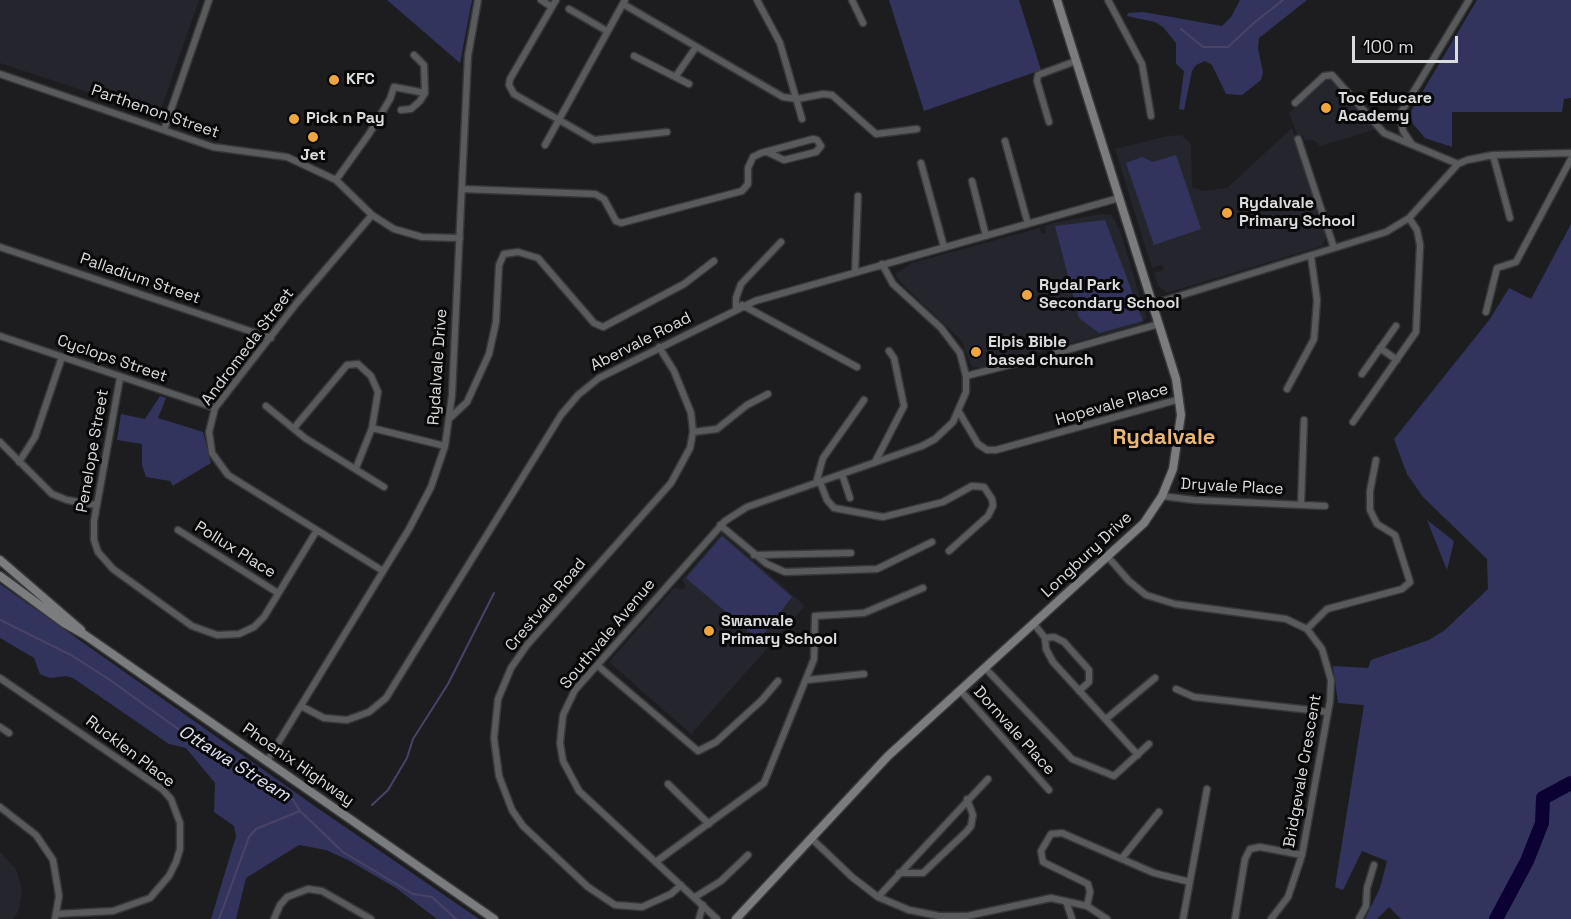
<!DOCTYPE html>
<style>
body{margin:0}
#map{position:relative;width:1571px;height:919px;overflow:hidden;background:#1d1d20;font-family:"Space Grotesk",sans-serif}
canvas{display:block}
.scale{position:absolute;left:1352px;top:36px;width:106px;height:27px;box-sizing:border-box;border:3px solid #dbdcdd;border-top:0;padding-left:8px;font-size:18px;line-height:21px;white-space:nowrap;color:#dbdcdd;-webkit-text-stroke:4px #080809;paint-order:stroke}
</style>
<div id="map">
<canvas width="1571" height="919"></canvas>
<div class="scale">100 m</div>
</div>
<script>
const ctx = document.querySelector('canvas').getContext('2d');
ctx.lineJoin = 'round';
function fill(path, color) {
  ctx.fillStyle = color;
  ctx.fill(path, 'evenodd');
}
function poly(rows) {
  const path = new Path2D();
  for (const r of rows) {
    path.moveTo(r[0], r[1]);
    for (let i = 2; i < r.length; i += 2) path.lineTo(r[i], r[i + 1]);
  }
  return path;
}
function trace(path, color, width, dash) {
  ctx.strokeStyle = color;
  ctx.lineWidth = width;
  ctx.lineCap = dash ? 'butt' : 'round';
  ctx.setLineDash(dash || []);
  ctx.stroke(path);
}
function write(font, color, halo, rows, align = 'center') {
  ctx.font = font + ' "Space Grotesk",sans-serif';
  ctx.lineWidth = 6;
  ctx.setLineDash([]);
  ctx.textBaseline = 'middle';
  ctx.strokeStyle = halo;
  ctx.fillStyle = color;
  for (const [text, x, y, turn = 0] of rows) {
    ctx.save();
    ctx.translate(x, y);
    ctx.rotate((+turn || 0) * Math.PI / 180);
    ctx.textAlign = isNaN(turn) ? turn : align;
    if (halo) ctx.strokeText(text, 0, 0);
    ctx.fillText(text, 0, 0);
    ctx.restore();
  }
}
const built = poly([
 [0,0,199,0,161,109,154,114,0,63],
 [1325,79,1333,81,1377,129,1320,146,1314,140,1305,141,1303,135,1298,137,1289,113],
 [1292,128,1327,235,1322,246,1167,293,1158,286,1154,273,1164,270,1162,265,1152,268,1115,149,1168,136,1181,135,1191,144,1192,187,1203,191,1227,188],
 [1101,214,1112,215,1120,231,1146,317,1142,324,981,368,972,367,962,341,904,286,895,274,912,263,1040,228,1042,234,1046,232,1045,226,1053,223],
 [722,533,805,606,691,734,609,662,675,587,681,590,686,586,682,580],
 [0,852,16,869,22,889,19,910,13,919,0,919]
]);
const green = poly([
 [387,0,472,0,460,63],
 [889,0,1019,0,1041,70,924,111],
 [1240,0,1307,0,1259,38,1258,48,1263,72,1261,80,1242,95,1226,94,1212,65,1205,61,1196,65,1192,71,1184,110,1179,109,1184,71,1176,64,1176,43,1163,27,1155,22,1131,17,1127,16,1128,13,1143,12,1222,26,1231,17],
 [1477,0,1571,0,1571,98,1564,99,1562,112,1452,112,1452,147,1425,138,1413,124,1410,113],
 [1176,155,1201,229,1154,245,1126,163,1142,157,1153,162],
 [1105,220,1143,321,1099,333,1079,318,1055,226],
 [1571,224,1571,919,1401,919,1389,907,1377,919,1365,919,1380,888,1387,861,1362,851,1343,890,1335,887,1364,705,1338,703,1333,666,1368,668,1371,660,1429,640,1445,630,1488,589,1487,559,1423,497,1407,474,1394,439,1490,319,1509,288,1531,299],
 [160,396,166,398,158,418,203,432,211,463,174,485,174,487,170,481,146,477,142,465,142,444,117,440,121,414,145,419],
 [1427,520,1454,541,1447,570],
 [722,536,792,597,759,640,686,578],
 [0,584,316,807,479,919,437,919,396,888,348,860,326,850,299,845,246,878,236,919,211,919,236,836,234,826,214,812,215,783,186,748,169,744,73,678,66,676,50,678,40,674,34,658,0,638]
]);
const stream = poly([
 [1181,29,1203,47,1228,47,1255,22,1283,0],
 [0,620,71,655,110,680,224,762,257,783,277,790,293,800,300,811,343,852,413,894,432,897,456,919],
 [372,805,388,790,407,758,413,739,448,684,494,593],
 [219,919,249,837,256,829,300,811]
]);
const river = poly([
 [1496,919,1527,861,1542,823,1543,798,1571,783]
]);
const street = poly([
 [541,0,552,7],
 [556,0,510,79,509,85,514,94,594,140,667,132],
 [757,0,780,43,802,119],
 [852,0,863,23],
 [1108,0,1142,64,1151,116],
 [623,4,783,97,797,99,823,94,832,95,876,134,917,129],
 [569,9,607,31],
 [634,56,689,84],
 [0,74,213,147,287,157,336,180,372,215,394,229,422,237,460,238],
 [676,76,696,47],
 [1295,103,1324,76,1332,75,1384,133,1458,164],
 [401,110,411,109,420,101,425,93,424,65,414,55],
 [1049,122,1037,81,1038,75,1076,61],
 [164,130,209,0],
 [1298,139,1334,248],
 [1005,141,1028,224],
 [1411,143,1403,131,1400,114,1469,0],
 [545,145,625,0],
 [1493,155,1510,218],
 [921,163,944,247],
 [336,180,369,134,390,99,394,87,425,93],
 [972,181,986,236],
 [462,189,595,194,604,199,616,221,621,223,742,191,748,184,748,168,753,157,761,153,813,139,817,140,821,146,816,152,784,160,767,152],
 [372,215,296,304,215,408,209,432,212,453,228,475,383,571],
 [0,247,271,338],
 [855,272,858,196],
 [1153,304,1386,232,1409,218,1458,164,1467,160,1493,155,1571,153],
 [742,305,857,367],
 [736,309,736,298,741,284,781,242],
 [1486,312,1497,268,1516,262,1571,159],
 [0,336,215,408],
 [659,347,674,371,691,413,693,432,690,448,671,483,527,645,511,668,498,699,494,738,499,776,512,810,523,826,588,887,615,905,642,907,671,894,681,885],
 [1380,348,1397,360],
 [1056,353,1159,324],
 [1362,374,1396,326],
 [966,376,1029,360],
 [120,378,94,521,94,540,98,552,113,569,192,626,217,635,239,634,254,627,264,617,317,530],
 [1287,389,1314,339,1317,300,1311,256],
 [266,406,305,438,384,487],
 [959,412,978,444,987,450,996,450,1180,399],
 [450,418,467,402,489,354,496,322,499,265,504,254,518,252,538,258,594,323,603,327,684,284,714,261],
 [1353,422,1416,332,1420,245,1417,230,1409,218],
 [294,428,347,365,358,364,371,376,378,392,372,428,356,468],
 [372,428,445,446],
 [693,432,717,429,747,405,768,394],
 [0,442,52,494,67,500,96,505],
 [19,462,35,437,62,357],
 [875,462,904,406,894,358,889,351],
 [842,474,850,498],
 [820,482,827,500,834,508,883,517,943,502,972,486,984,487,992,499,993,506,988,516,949,551],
 [816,483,823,458,864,400],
 [1162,496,1194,500,1325,506],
 [1301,505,1304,420],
 [720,525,767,564,785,572,877,569,932,542],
 [178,530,278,593],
 [754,555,851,553],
 [1108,557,1129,581,1146,595,1175,604,1286,619,1307,629,1322,649,1331,680,1330,701,1302,855,1288,897,1271,919],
 [1034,624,1045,638,1046,649,1053,662,1138,755],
 [1307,629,1327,609,1402,589,1410,582,1395,535,1377,524,1370,510,1370,491,1376,460],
 [1045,638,1054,637,1064,642,1089,670,1089,682,1079,691],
 [597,665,698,751,716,742,762,700,778,681],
 [985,668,1072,759,1114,776,1149,744],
 [0,678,162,789,171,799,180,823,180,849,176,862,169,876,150,898,113,911,57,914],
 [807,680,864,674],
 [1176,689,1194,697,1328,712],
 [960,690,1049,790],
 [301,706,324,718,347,720,369,712,386,698,561,415,578,395,599,378,755,301,1119,198],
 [1106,719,1155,678],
 [0,727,9,733],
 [267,761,409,529,431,487,445,446,452,395,468,56,478,0],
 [668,784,709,824],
 [0,807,36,835,53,860,59,896,55,919],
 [811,838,852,877,878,897,909,910,939,916,967,916,1051,898,1087,906,1107,919],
 [1122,858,1159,812],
 [657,861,764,783,814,659,815,616,864,613,923,588],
 [899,873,923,873,966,832,971,826,973,815,967,799],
 [695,897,721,881,748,855],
 [878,897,988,779],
 [1066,901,1072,919],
 [1087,906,1090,892,1088,884,1043,862,1041,851,1051,834,1062,833,1154,873,1190,882],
 [274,919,280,905,287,897,308,889,322,891,371,919],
 [699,919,703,905],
 [717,919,579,791,563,761,560,743,563,715,575,690,725,521,747,507,922,446,935,439,953,422,966,392,966,376,960,353,941,328,893,284,882,264],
 [1183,919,1207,789],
 [1235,919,1245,859,1250,849,1260,847,1302,855],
 [1359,919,1366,906,1367,888,1374,865]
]);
const secondary = poly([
 [0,560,81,630],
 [0,576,64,623,85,635,494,919],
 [736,919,888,756,1144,523,1162,496,1173,469,1181,415,1176,379,1057,0]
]);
const markers = [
 [334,80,6,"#f0a63e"],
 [1326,108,6,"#f0a63e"],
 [294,119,6,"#f0a63e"],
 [313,137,6,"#f0a63e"],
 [1227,213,6,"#f0a63e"],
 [1027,295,6,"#f0a63e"],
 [976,352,6,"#f0a63e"],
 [709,631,6,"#f0a63e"]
];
const poiNames = [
 ["KFC",346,80],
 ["Toc Educare",1338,99],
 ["Academy",1338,117],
 ["Pick n Pay",306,119],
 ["Jet",313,156,"center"],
 ["Rydalvale",1239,204],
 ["Primary School",1239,222],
 ["Rydal Park",1039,286],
 ["Secondary School",1039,304],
 ["Elpis Bible",988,343],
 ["based church",988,361],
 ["Swanvale",721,622],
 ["Primary School",721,640]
];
const streetNames = [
 ["Parthenon Street",155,112,19],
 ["Palladium Street",140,279,19],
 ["Abervale Road",641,342,-27],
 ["Andromeda Street",248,347,-53],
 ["Cyclops Street",112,359,19],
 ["Rydalvale Drive",438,367,-86],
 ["Hopevale Place",1112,405,-16],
 ["Penelope Street",93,451,-80],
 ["Dryvale Place",1232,487,3],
 ["Pollux Place",235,550,32],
 ["Longbury Drive",1087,555,-43],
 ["Crestvale Road",546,605,-50],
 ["Southvale Avenue",608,634,-50],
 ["Dornvale Place",1014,731,48],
 ["Rucklen Place",130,752,37],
 ["Phoenix Highway",298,765,35],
 ["Bridgevale Crescent",1303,771,-80]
];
const waterNames = [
 ["Ottawa Stream",234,764,32]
];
const districtNames = [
 ["Rydalvale",1164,438]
];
fill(built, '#25262d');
fill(green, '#33345e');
trace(stream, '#4a4366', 2);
trace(river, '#0c0133', 14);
trace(street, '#38383a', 9);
trace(secondary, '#38383a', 11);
trace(street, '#595a5b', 6);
trace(secondary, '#7b7c7d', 8);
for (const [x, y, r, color] of markers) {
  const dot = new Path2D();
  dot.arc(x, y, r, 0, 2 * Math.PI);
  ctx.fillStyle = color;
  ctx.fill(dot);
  trace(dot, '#080809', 2);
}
write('bold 16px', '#dbdcdd', '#080809', poiNames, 'left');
write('16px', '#dbdcdd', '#080809', streetNames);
write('italic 18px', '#dee0f2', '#080809', waterNames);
write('bold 22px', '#eab777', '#080809', districtNames);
</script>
